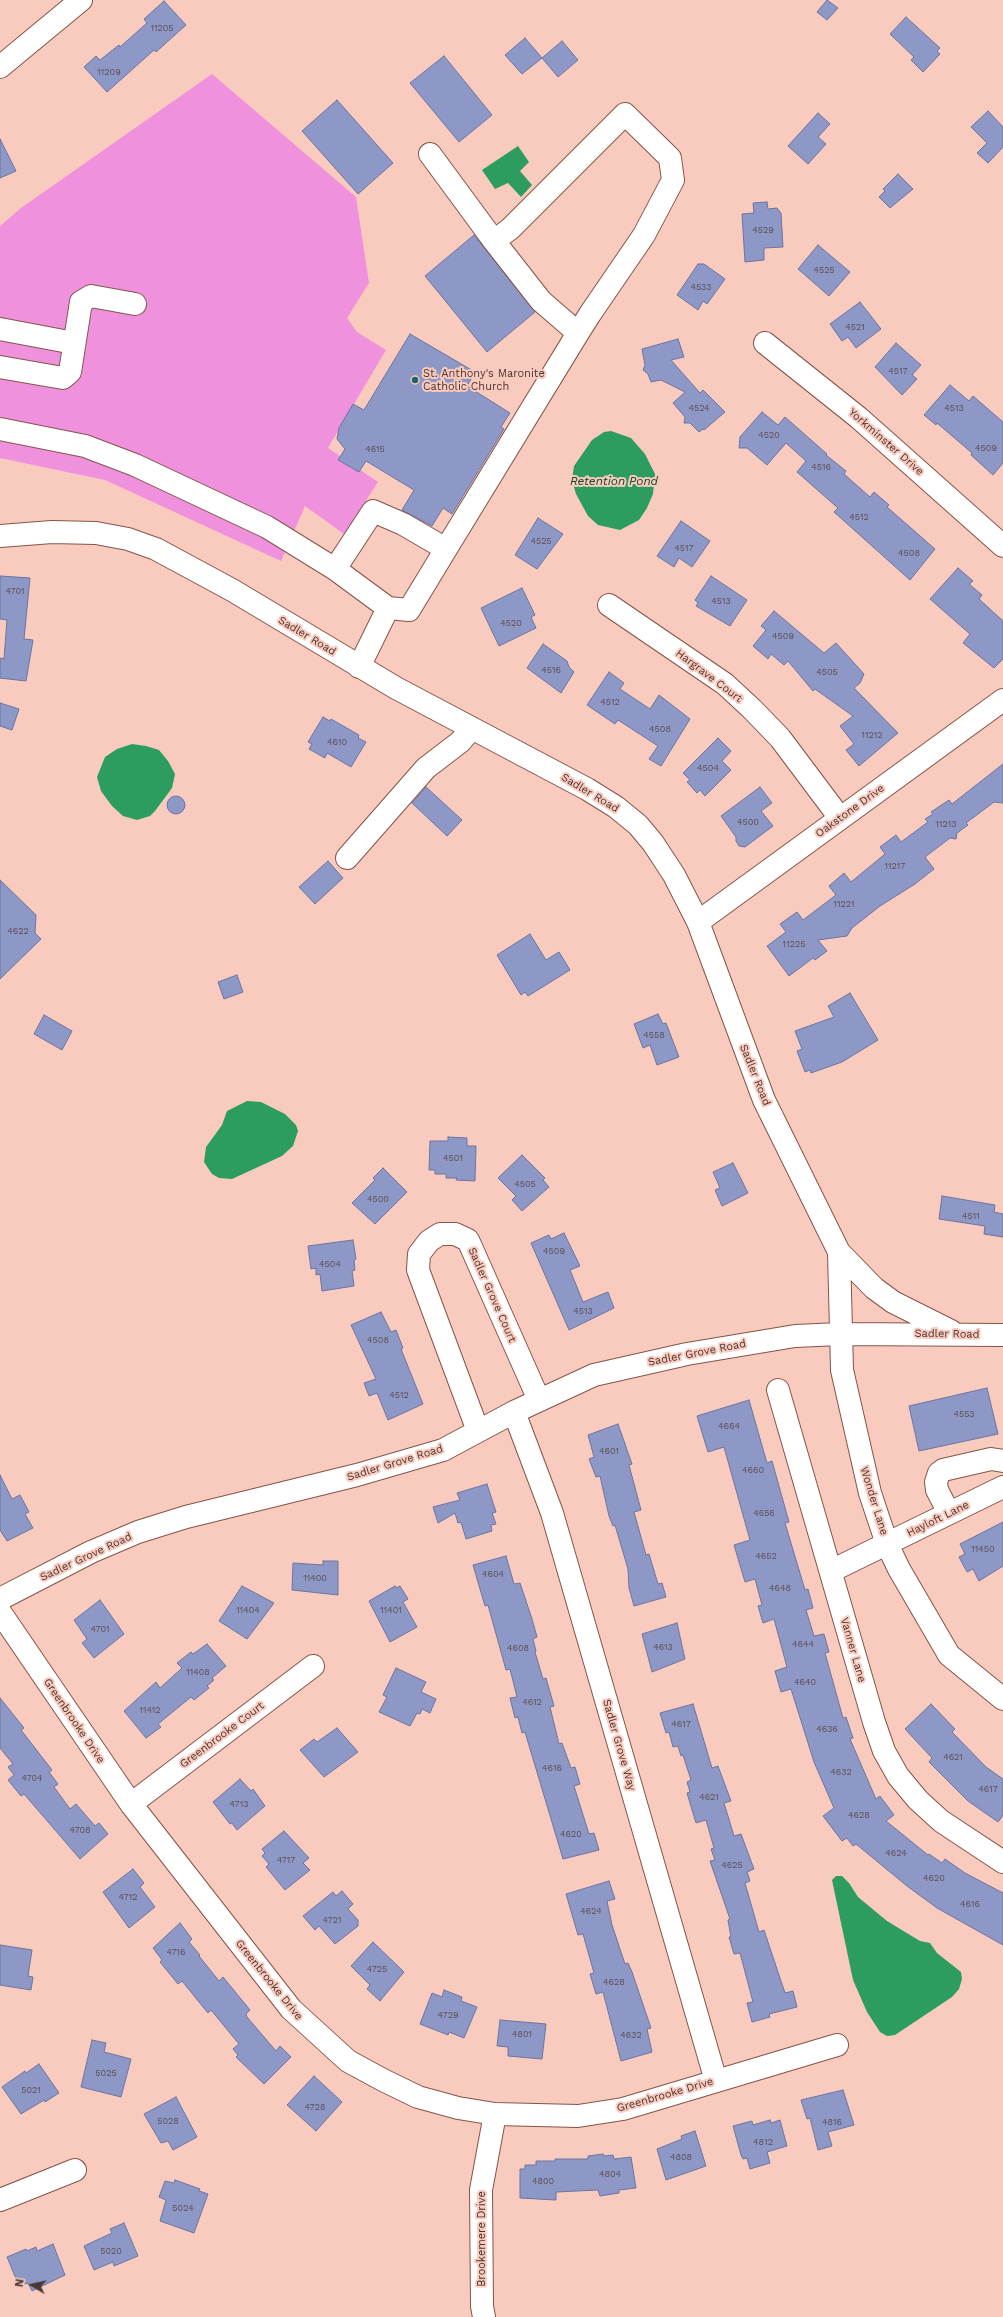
<!DOCTYPE html>
<style>
body{margin:0}
#map{position:relative;width:1003px;height:2317px;overflow:hidden;background:#f9cbbf;font-family:"Work Sans",sans-serif}
canvas{display:block}
.north{position:absolute;left:12px;top:2265px;width:40px;height:40px;-webkit-text-stroke:3px #f9cbbf;paint-order:stroke;rotate:279deg;font-size:11px;font-weight:700;line-height:16px;text-align:center;color:#4c352f}
.north::after{content:'';display:block;margin:auto;width:14px;height:18px;background:#4c352f;clip-path:polygon(50% 0,100% 100%,50% 72%,0 100%)}
</style>
<div id="map">
<canvas width="1003" height="2317"></canvas>
<div class="north">N</div>
</div>
<script>
const ctx = document.querySelector('canvas').getContext('2d');
ctx.lineJoin = 'round';
function fill(path, color) {
  ctx.fillStyle = color;
  ctx.fill(path, 'evenodd');
}
function poly(rows) {
  const path = new Path2D();
  for (const r of rows) {
    if (r.length === 3) {
      path.moveTo(r[0] + r[2], r[1]);
      path.arc(r[0], r[1], r[2], 0, 2 * Math.PI);
      continue;
    }
    path.moveTo(r[0], r[1]);
    for (let i = 2; i < r.length; i += 2) path.lineTo(r[i], r[i + 1]);
  }
  return path;
}
function trace(path, color, width, dash) {
  ctx.strokeStyle = color;
  ctx.lineWidth = width;
  ctx.lineCap = dash ? 'butt' : 'round';
  ctx.setLineDash(dash || []);
  ctx.stroke(path);
}
function write(font, color, halo, rows, align = 'center') {
  ctx.font = font + ' "Work Sans",sans-serif';
  ctx.lineWidth = 4;
  ctx.setLineDash([]);
  ctx.textBaseline = 'middle';
  ctx.strokeStyle = halo;
  ctx.fillStyle = color;
  for (const [text, x, y, turn = 0] of rows) {
    ctx.save();
    ctx.translate(x, y);
    ctx.rotate((+turn || 0) * Math.PI / 180);
    ctx.textAlign = isNaN(turn) ? turn : align;
    if (halo) ctx.strokeText(text, 0, 0);
    ctx.fillText(text, 0, 0);
    ctx.restore();
  }
}
const green = poly([
 [212,74,356,197,369,283,347,318,357,332,386,350,328,448,378,482,344,534,305,506,281,561,105,480,0,458,0,226,21,208]
]);
const water = poly([
 [518,146,529,162,520,171,532,185,521,197,508,183,495,189,482,170],
 [611,431,631,438,645,454,655,474,653,494,647,508,639,520,620,530,598,525,588,516,576,494,572,480,574,466,592,440,604,432],
 [132,744,146,746,159,750,168,761,175,774,172,788,155,811,150,816,137,820,123,816,112,806,101,791,97,777,105,757,117,749],
 [247,1101,261,1102,285,1114,296,1125,298,1131,293,1146,282,1156,232,1179,219,1178,212,1174,204,1162,206,1147,222,1125,227,1111],
 [836,1876,842,1876,849,1883,858,1897,887,1921,920,1941,930,1943,937,1953,961,1972,962,1979,959,1989,952,1997,895,2035,887,2036,880,2032,867,2012,853,1980,832,1880]
]);
const building = poly([
 [827,0,838,8,827,20,817,12,827,0],
 [164,1,186,25,156,52,154,50,107,92,84,67,96,56,100,60,119,45,120,47,147,23,144,19,164,1],
 [906,17,940,48,937,51,940,54,923,72,911,60,914,57,890,34,906,17],
 [525,38,542,58,522,74,505,55,525,38],
 [562,41,578,60,558,77,542,58,562,41],
 [444,56,492,115,459,142,410,83,444,56],
 [337,100,393,163,358,194,302,131,337,100],
 [988,111,1003,127,1003,147,988,163,977,153,987,143,971,127,988,111],
 [818,113,830,124,818,137,826,144,808,164,788,146,818,113],
 [0,139,16,171,0,178,0,139],
 [898,174,913,189,890,208,879,197,885,191,883,189,898,174],
 [767,202,768,209,777,208,781,213,783,247,764,248,764,260,745,262,742,214,754,213,753,203,767,202],
 [474,235,535,312,487,352,425,276,474,235],
 [818,245,850,272,829,296,798,269,818,245],
 [698,264,704,264,725,279,707,304,703,301,698,310,677,295,698,264],
 [860,302,881,329,856,348,848,337,842,341,830,324,860,302],
 [410,334,475,372,467,386,510,413,501,427,504,429,452,514,443,508,432,526,402,510,414,490,366,461,359,472,338,460,345,449,337,439,339,428,353,404,364,410,410,334],
 [678,339,684,357,671,360,700,393,703,390,725,412,704,430,703,429,699,432,690,423,684,423,685,417,673,403,685,392,661,380,651,382,648,374,643,370,645,365,642,349,678,339],
 [896,343,921,365,912,375,917,379,902,395,875,367,896,343],
 [950,385,969,401,973,396,1003,422,1003,463,993,475,971,455,972,453,937,423,936,425,924,415,950,385],
 [762,412,778,425,785,417,827,454,826,455,846,471,844,474,870,497,874,492,889,505,887,507,935,549,910,580,834,512,838,508,797,472,806,461,786,443,767,465,747,448,739,448,740,437,762,412],
 [538,518,563,534,537,569,515,555,538,518],
 [681,521,710,541,692,567,679,558,674,567,657,556,681,521],
 [958,568,973,581,969,584,982,595,979,599,1003,621,1003,659,994,668,963,643,970,634,930,599,958,568],
 [0,576,30,578,24,639,33,640,26,681,0,678,0,658,4,659,7,620,0,619,0,576],
 [711,576,747,600,730,626,696,606,698,603,695,600,711,576],
 [522,588,535,615,531,617,536,628,499,646,481,608,522,588],
 [774,611,824,653,836,643,864,674,860,683,854,688,898,733,859,766,846,750,854,744,840,726,853,716,815,689,813,691,788,661,784,665,771,654,768,659,753,646,766,630,761,626,774,611],
 [543,644,567,661,569,667,574,672,561,693,527,668,543,644],
 [609,672,624,683,620,689,650,709,659,695,690,719,661,766,649,759,658,746,618,720,615,724,587,705,609,672],
 [0,703,19,709,12,730,0,726,0,703],
 [323,717,330,721,331,719,359,735,358,738,366,742,351,767,327,753,325,758,309,749,312,744,308,742,323,717],
 [718,738,731,751,722,761,731,770,705,796,700,790,697,793,687,782,690,780,683,773,718,738],
 [1003,764,1003,803,994,802,966,823,968,825,957,833,956,839,950,838,925,857,934,869,915,884,880,906,852,928,847,936,818,940,827,951,815,960,813,958,789,976,767,946,786,932,780,924,797,912,803,920,836,895,829,886,844,873,851,882,885,854,880,847,896,835,901,842,928,822,925,819,933,814,931,812,949,800,952,804,1003,764],
 [426,787,462,820,447,836,412,803,426,787],
 [760,787,772,803,761,811,773,826,745,847,739,846,736,841,736,837,721,816,760,787],
 [176,805,9],
 [328,861,343,878,315,904,299,887,328,861],
 [0,880,36,915,35,933,41,939,0,979,0,880],
 [530,934,546,960,559,952,570,970,528,996,525,992,521,995,497,955,530,934],
 [237,975,243,992,224,999,218,982,237,975],
 [850,993,878,1040,842,1062,811,1073,810,1070,805,1072,797,1051,802,1049,795,1031,834,1017,828,1006,850,993],
 [658,1014,663,1024,666,1023,679,1057,657,1065,650,1045,643,1048,634,1024,658,1014],
 [44,1015,72,1031,62,1050,34,1034,44,1015],
 [448,1137,467,1138,467,1146,476,1146,475,1181,456,1180,457,1178,446,1178,446,1174,435,1174,435,1170,429,1170,430,1141,448,1141,448,1137],
 [522,1155,545,1178,543,1180,549,1187,522,1211,512,1200,516,1196,498,1178,522,1155],
 [733,1163,748,1193,722,1206,715,1190,720,1188,713,1172,733,1163],
 [383,1168,407,1192,375,1224,352,1203,375,1180,373,1178,383,1168],
 [942,1196,995,1205,994,1212,1003,1214,1003,1237,984,1234,985,1226,939,1219,942,1196],
 [564,1233,580,1266,570,1270,583,1302,608,1292,614,1308,569,1330,531,1243,549,1235,551,1239,564,1233],
 [353,1240,356,1259,354,1260,355,1270,352,1271,354,1286,322,1291,320,1274,316,1275,316,1268,311,1269,308,1246,353,1240],
 [381,1312,391,1332,396,1330,403,1348,401,1349,423,1404,388,1420,377,1393,369,1396,364,1383,376,1379,351,1325,381,1312],
 [987,1388,998,1434,919,1451,909,1406,987,1388],
 [749,1400,767,1463,772,1461,789,1522,785,1523,805,1590,808,1589,813,1608,806,1610,814,1636,824,1634,829,1652,825,1653,843,1718,846,1717,853,1738,850,1739,876,1799,880,1796,894,1815,886,1821,928,1855,929,1854,942,1863,945,1859,965,1873,1003,1893,1003,1945,937,1908,907,1886,856,1844,853,1846,847,1838,842,1841,823,1816,834,1808,814,1762,791,1689,781,1692,775,1671,787,1667,774,1619,763,1623,758,1606,762,1605,755,1579,745,1582,734,1545,750,1540,724,1447,708,1452,697,1416,749,1400],
 [618,1424,632,1464,629,1465,641,1510,634,1512,646,1555,649,1554,658,1584,662,1583,666,1597,634,1606,629,1588,628,1569,615,1525,613,1526,609,1516,600,1476,596,1477,589,1459,594,1457,588,1435,618,1424],
 [0,1475,12,1499,20,1495,29,1512,25,1514,33,1528,7,1541,0,1530,0,1475],
 [487,1484,496,1512,492,1513,496,1524,491,1525,492,1531,466,1539,461,1522,458,1523,455,1513,438,1523,433,1507,460,1500,457,1493,487,1484],
 [1003,1522,1003,1566,979,1581,973,1569,967,1572,959,1557,965,1554,960,1544,1003,1522],
 [506,1556,514,1584,520,1583,532,1619,537,1637,533,1639,536,1651,535,1652,543,1679,546,1678,554,1706,550,1707,559,1744,562,1743,571,1768,575,1767,580,1784,574,1786,589,1834,594,1833,599,1850,563,1859,525,1732,522,1733,518,1717,515,1718,510,1698,517,1697,510,1669,506,1670,488,1605,485,1606,473,1565,506,1556],
 [323,1561,338,1561,338,1595,292,1590,293,1563,323,1565,323,1561],
 [242,1586,274,1603,247,1639,219,1621,242,1586],
 [395,1586,396,1588,400,1586,408,1599,403,1602,417,1627,390,1642,369,1601,395,1586],
 [100,1600,124,1634,94,1658,82,1643,87,1639,74,1620,100,1600],
 [677,1623,685,1659,652,1672,642,1634,677,1623],
 [207,1644,226,1666,212,1678,214,1680,207,1686,209,1688,194,1700,191,1697,158,1724,161,1727,146,1738,124,1711,156,1682,160,1688,182,1668,177,1663,191,1652,193,1654,207,1644],
 [396,1668,426,1682,421,1692,436,1699,430,1713,422,1709,420,1714,417,1713,410,1726,379,1712,387,1697,383,1695,396,1668],
 [0,1698,24,1728,21,1730,52,1770,49,1772,58,1784,54,1787,70,1809,76,1804,95,1826,99,1823,108,1834,80,1859,24,1794,21,1796,8,1780,14,1775,8,1767,13,1764,0,1748,0,1698],
 [693,1704,712,1768,718,1766,731,1801,724,1803,734,1836,741,1834,754,1869,747,1872,750,1881,745,1883,759,1932,764,1930,785,1993,793,1991,797,2007,769,2014,770,2017,752,2022,747,2003,753,2002,740,1953,734,1954,729,1937,731,1937,728,1920,730,1919,710,1861,715,1860,711,1849,714,1848,706,1820,696,1823,687,1793,690,1792,687,1782,691,1780,683,1755,681,1756,678,1746,673,1747,669,1732,666,1733,660,1713,693,1704],
 [931,1704,955,1729,952,1732,986,1767,1003,1779,1003,1815,998,1822,968,1801,929,1762,932,1758,905,1729,931,1704],
 [337,1728,358,1752,324,1777,300,1750,314,1739,317,1742,337,1728],
 [240,1779,251,1791,253,1789,265,1806,237,1830,232,1823,230,1824,213,1802,240,1779],
 [284,1831,309,1858,303,1863,310,1870,285,1890,266,1867,269,1864,262,1856,265,1853,262,1849,284,1831],
 [133,1869,144,1883,140,1887,155,1907,129,1928,103,1892,133,1869],
 [609,1881,615,1899,607,1901,612,1925,625,1964,628,1963,632,1972,651,2028,647,2029,652,2052,621,2061,603,1992,596,1994,590,1974,594,1973,583,1934,578,1935,566,1894,609,1881],
 [342,1891,353,1904,348,1909,358,1920,358,1926,335,1944,319,1926,315,1930,303,1916,333,1892,336,1896,342,1891],
 [180,1923,192,1939,189,1942,200,1955,199,1956,219,1981,223,1977,250,2010,246,2014,247,2017,276,2051,280,2046,291,2057,264,2084,236,2057,238,2055,233,2049,239,2044,211,2010,208,2013,182,1981,178,1984,160,1962,162,1960,153,1948,180,1923],
 [373,1942,404,1972,380,2001,367,1989,370,1985,351,1966,373,1942],
 [0,1945,32,1950,28,1976,33,1977,31,1990,0,1985,0,1945],
 [444,1990,462,1997,461,2001,477,2007,464,2038,449,2032,448,2035,420,2024,432,1993,442,1997,444,1990],
 [500,2020,546,2024,542,2059,508,2056,508,2047,497,2046,500,2020],
 [92,2040,106,2043,104,2052,131,2059,121,2097,81,2087,92,2040],
 [39,2064,59,2093,45,2102,44,2100,21,2114,2,2087,25,2071,26,2073,39,2064],
 [314,2076,342,2102,316,2131,287,2105,314,2076],
 [843,2090,854,2125,828,2132,832,2146,818,2150,810,2118,807,2119,801,2100,843,2090],
 [176,2097,197,2137,173,2150,168,2141,161,2143,144,2114,176,2097],
 [770,2120,771,2123,780,2120,787,2146,767,2152,770,2163,750,2169,747,2158,743,2159,741,2155,733,2126,752,2121,753,2125,770,2120],
 [695,2131,706,2166,666,2180,657,2149,682,2139,681,2136,695,2131],
 [603,2154,604,2156,613,2155,614,2159,631,2157,636,2188,619,2190,619,2193,600,2196,598,2190,556,2192,556,2200,520,2198,520,2169,525,2169,525,2165,536,2165,536,2161,555,2161,555,2159,588,2159,588,2156,603,2154],
 [175,2180,200,2189,199,2191,208,2194,194,2233,160,2221,166,2200,159,2197,165,2181,174,2183,175,2180],
 [124,2223,138,2256,114,2266,113,2262,94,2270,84,2246,112,2233,110,2229,124,2223],
 [53,2244,65,2275,32,2291,28,2283,19,2286,7,2257,26,2249,27,2251,36,2247,37,2251,53,2244]
]);
const minor = poly([
 [0,67,81,0],
 [430,154,494,241,510,229,625,114,670,158,673,180,644,235,590,314,578,333,446,549,409,610,388,608,335,569,373,511,403,524,446,549],
 [494,241,541,301,578,333],
 [0,329,74,343],
 [765,343,859,418,1003,546],
 [0,367,63,378,70,372,81,302,91,296,135,304],
 [0,429,85,446,135,465,267,527,335,569],
 [0,536,52,532,96,533,128,539,156,549,232,590,396,688,587,789,616,807,638,825,653,843,674,875,698,922,764,1100,839,1252,842,1370,870,1493,887,1544,899,1569,949,1655,1003,1699],
 [609,605,725,684,752,709,780,738,840,818],
 [359,667,388,608],
 [347,858,426,768,460,742,472,728],
 [698,922,1003,700],
 [839,1252,874,1288,893,1302,951,1331],
 [778,1390,874,1722,884,1751,898,1776,918,1800,941,1821,1003,1862],
 [514,1412,552,1513,716,2081],
 [478,1431,418,1270,419,1254,429,1241,440,1234,455,1234,468,1240,539,1400],
 [949,1513,937,1490,936,1482,939,1473,943,1470,991,1459,1003,1461],
 [831,1571,1003,1487],
 [0,1599,91,1552,138,1532,186,1517,357,1475,443,1450,514,1412,594,1375,687,1354,795,1336,840,1334,1003,1335],
 [0,1612,131,1804,291,2009,348,2061,383,2080,418,2097,458,2108,495,2114,578,2116,623,2109,837,2045],
 [131,1804,313,1666],
 [0,2200,75,2170],
 [484,2317,482,2306,481,2190,495,2114]
]);
const markers = [
 [415,380,4,"#1b6372"]
];
const numberNames = [
 ["11205",162,28],
 ["11209",109,72],
 ["4529",763,230],
 ["4525",824,270],
 ["4533",701,287],
 ["4521",855,327],
 ["4517",898,371],
 ["4524",699,408],
 ["4513",954,408],
 ["4520",769,435],
 ["4509",986,448],
 ["4615",375,449],
 ["4516",821,467],
 ["4512",859,517],
 ["4525",541,541],
 ["4517",684,548],
 ["4508",909,553],
 ["4701",15,591],
 ["4513",721,601],
 ["4520",511,623],
 ["4509",783,636],
 ["4516",551,670],
 ["4505",827,672],
 ["4512",610,702],
 ["4508",660,729],
 ["11212",872,735],
 ["4610",337,742],
 ["4504",708,768],
 ["4500",748,822],
 ["11213",946,824],
 ["11217",895,866],
 ["11221",844,904],
 ["4622",18,931],
 ["11225",794,944],
 ["4558",654,1035],
 ["4501",453,1158],
 ["4505",525,1184],
 ["4500",378,1199],
 ["4511",971,1216],
 ["4509",554,1251],
 ["4504",330,1264],
 ["4513",583,1311],
 ["4508",378,1340],
 ["4512",399,1395],
 ["4553",964,1414],
 ["4664",729,1426],
 ["4601",609,1451],
 ["4660",753,1470],
 ["4656",764,1513],
 ["11450",983,1549],
 ["4652",766,1556],
 ["4604",493,1574],
 ["11400",315,1578],
 ["4648",780,1588],
 ["11404",248,1610],
 ["11401",391,1610],
 ["4701",100,1629],
 ["4644",803,1644],
 ["4613",663,1647],
 ["4608",518,1648],
 ["11408",198,1672],
 ["4640",805,1682],
 ["4612",532,1702],
 ["11412",150,1710],
 ["4617",681,1724],
 ["4636",827,1729],
 ["4621",953,1757],
 ["4616",552,1768],
 ["4632",841,1772],
 ["4704",32,1778],
 ["4617",988,1789],
 ["4621",709,1797],
 ["4713",239,1804],
 ["4628",859,1815],
 ["4708",80,1830],
 ["4620",571,1834],
 ["4624",896,1853],
 ["4717",286,1860],
 ["4625",732,1865],
 ["4620",934,1878],
 ["4712",128,1897],
 ["4616",970,1904],
 ["4624",591,1911],
 ["4721",332,1920],
 ["4716",176,1952],
 ["4725",377,1969],
 ["4628",614,1982],
 ["4729",448,2015],
 ["4801",522,2034],
 ["4632",631,2035],
 ["5025",106,2073],
 ["5021",31,2090],
 ["4728",315,2107],
 ["5028",168,2121],
 ["4816",832,2122],
 ["4812",763,2142],
 ["4808",681,2157],
 ["4804",610,2174],
 ["4800",543,2181],
 ["5024",183,2208],
 ["5020",111,2251]
];
const poiNames = [
 ["St. Anthony's Maronite",423,374],
 ["Catholic Church",423,387]
];
const streetNames = [
 ["Yorkminster Drive",886,442,41],
 ["Sadler Road",307,636,31],
 ["Hargrave Court",709,676,37],
 ["Sadler Road",590,793,31],
 ["Oakstone Drive",850,811,-36],
 ["Sadler Road",755,1075,68],
 ["Sadler Grove Court",492,1295,66],
 ["Sadler Road",947,1334,1],
 ["Sadler Grove Road",697,1353,-11],
 ["Sadler Grove Road",395,1463,-17],
 ["Wonder Lane",874,1501,73],
 ["Hayloft Lane",938,1519,-26],
 ["Sadler Grove Road",86,1557,-25],
 ["Vanner Lane",853,1650,74],
 ["Greenbrooke Drive",74,1721,56],
 ["Greenbrooke Court",222,1735,-37],
 ["Sadler Grove Way",619,1745,74],
 ["Greenbrooke Drive",269,1980,51],
 ["Greenbrooke Drive",665,2095,-16],
 ["Brookemere Drive",482,2239,-90]
];
const waterNames = [
 ["Retention Pond",614,481]
];
fill(green, '#ef91dc');
fill(water, '#2c9c5f');
fill(building, '#8e98c6');
trace(building, '#6b74a0', 1);
trace(minor, '#855447', 24);
trace(minor, '#fff', 22);
for (const [x, y, r, color] of markers) {
  const dot = new Path2D();
  dot.arc(x, y, r, 0, 2 * Math.PI);
  ctx.fillStyle = color;
  ctx.fill(dot);
  trace(dot, '#f9cbbf', 1.5);
}
write('9px', '#5c4e55', null, numberNames);
write('11px', '#4c352f', '#f9cbbf', poiNames, 'left');
write('11px', '#4c352f', '#f9cbbf', streetNames);
write('italic 12px', '#0b4627', '#f9cbbf', waterNames);
</script>
